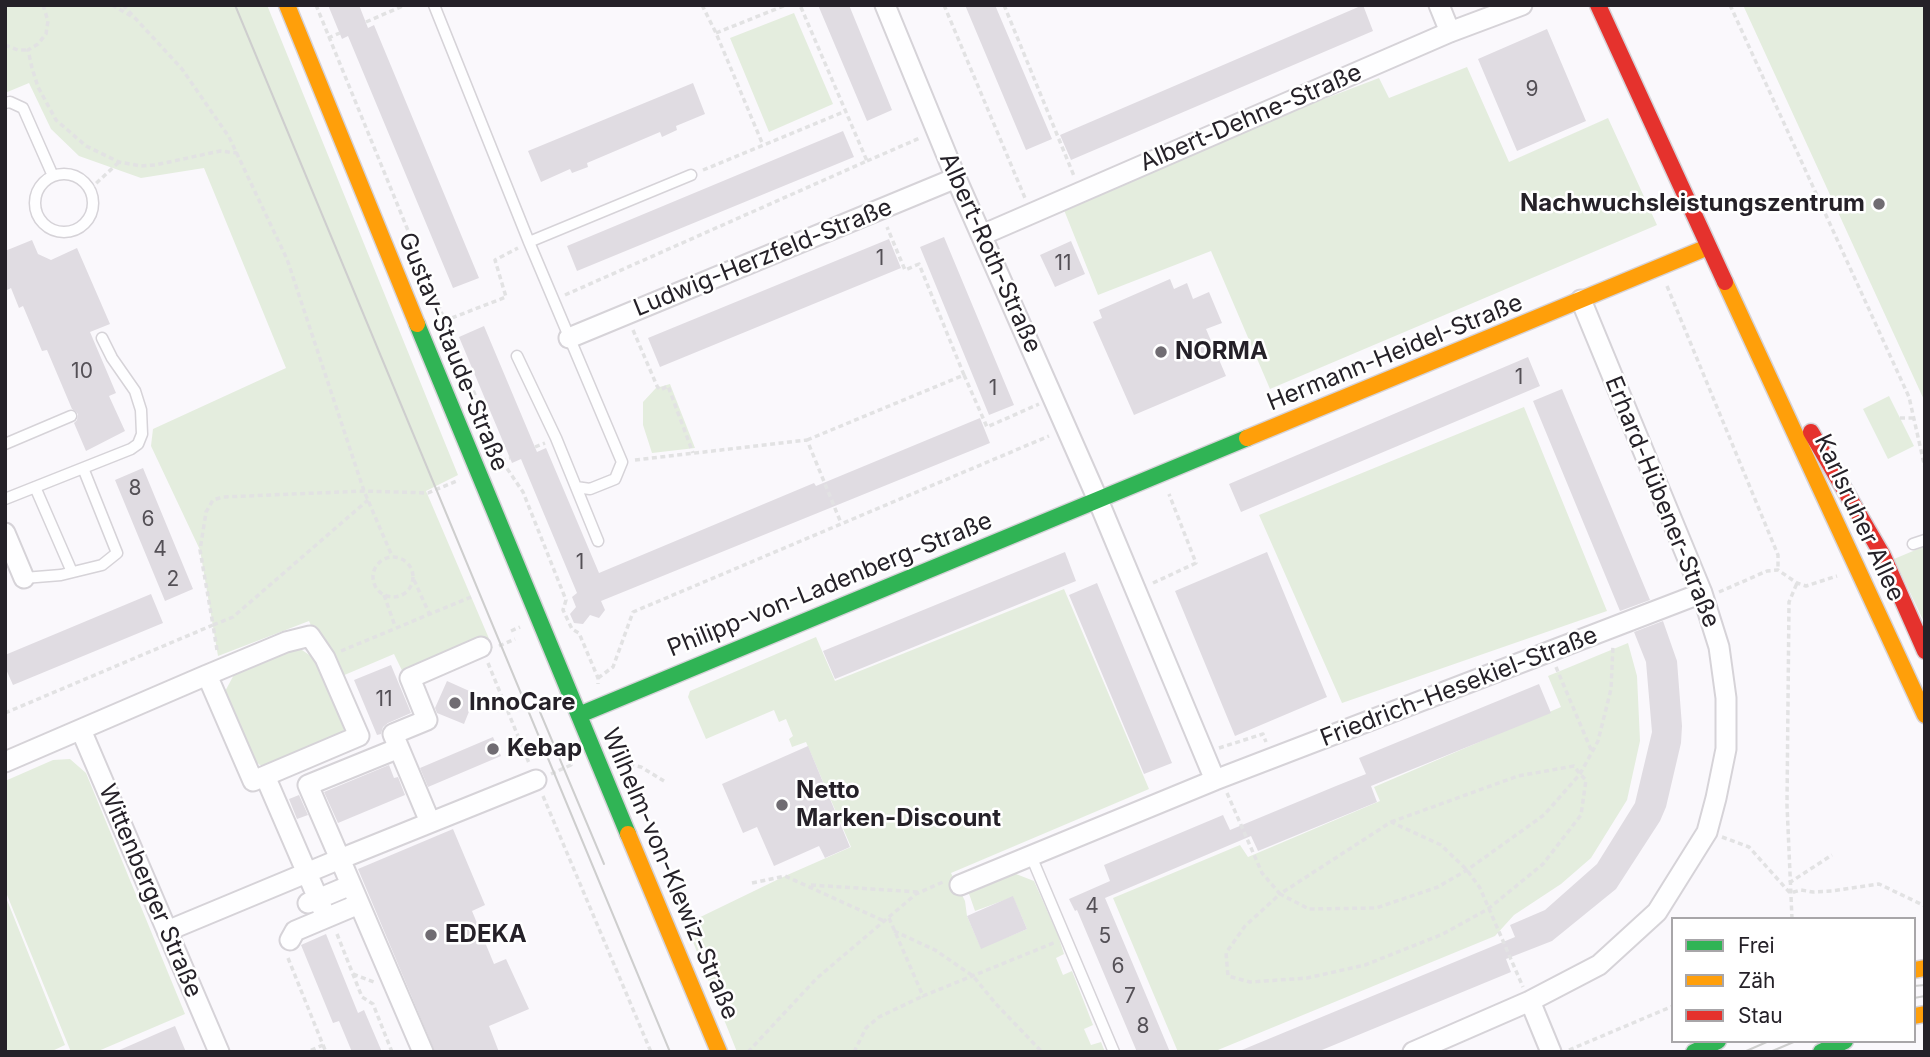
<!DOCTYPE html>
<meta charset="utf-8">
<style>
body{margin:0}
#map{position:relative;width:1930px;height:1057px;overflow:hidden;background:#faf8fc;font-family:Inter,sans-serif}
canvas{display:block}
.frame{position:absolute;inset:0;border:7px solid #252128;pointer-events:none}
.legend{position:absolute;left:1671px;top:917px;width:245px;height:126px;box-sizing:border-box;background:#fff;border:2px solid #a8a6a9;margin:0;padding:9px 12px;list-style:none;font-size:21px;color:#252128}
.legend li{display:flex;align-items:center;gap:14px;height:35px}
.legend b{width:35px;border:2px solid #a8a6a9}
</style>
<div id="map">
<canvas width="1930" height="1057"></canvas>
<div class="frame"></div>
<ul class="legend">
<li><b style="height:9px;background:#30b455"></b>Frei</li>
<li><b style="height:9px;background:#ff9f0a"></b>Zäh</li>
<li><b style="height:9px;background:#e5322d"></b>Stau</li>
</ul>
</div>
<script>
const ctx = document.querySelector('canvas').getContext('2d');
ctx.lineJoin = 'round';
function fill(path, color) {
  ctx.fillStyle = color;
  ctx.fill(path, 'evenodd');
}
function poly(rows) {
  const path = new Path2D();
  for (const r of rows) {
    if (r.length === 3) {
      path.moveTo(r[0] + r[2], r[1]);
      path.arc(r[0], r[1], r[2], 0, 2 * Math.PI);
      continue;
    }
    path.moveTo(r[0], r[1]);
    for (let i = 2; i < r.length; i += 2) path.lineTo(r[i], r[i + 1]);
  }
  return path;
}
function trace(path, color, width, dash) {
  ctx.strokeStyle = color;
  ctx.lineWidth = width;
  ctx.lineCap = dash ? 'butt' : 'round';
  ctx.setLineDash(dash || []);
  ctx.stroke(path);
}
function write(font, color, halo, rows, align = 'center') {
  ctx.font = font + ' Inter,sans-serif';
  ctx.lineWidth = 5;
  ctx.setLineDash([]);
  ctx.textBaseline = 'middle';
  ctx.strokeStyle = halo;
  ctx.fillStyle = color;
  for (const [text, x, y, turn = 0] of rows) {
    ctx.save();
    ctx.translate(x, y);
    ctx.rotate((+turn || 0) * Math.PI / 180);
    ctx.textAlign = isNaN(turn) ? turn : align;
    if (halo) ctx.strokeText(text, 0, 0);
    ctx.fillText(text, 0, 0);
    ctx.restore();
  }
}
const green = poly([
 [5,5,267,5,458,475,426,491,493,648,410,687,394,654,335,679,309,621,218,656,200,550,151,446,153,429,286,368,204,168,141,178,79,156,51,129,29,83,5,93],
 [1743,5,1925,5,1925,402],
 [794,13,833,104,769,132,730,38],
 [1467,67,1509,162,1608,118,1657,225,1270,389,1211,251,1098,295,1060,200,1379,78,1389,98],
 [670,384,695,448,652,453,643,425,643,402,656,388],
 [1889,396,1914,446,1888,459,1863,409],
 [1524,407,1607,611,1342,703,1259,515],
 [1925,546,1925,624,1894,559],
 [1064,589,1149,789,951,873,965,901,967,916,981,948,1027,929,1013,897,975,911,967,888,1016,874,1034,881,1058,935,1064,954,1056,958,1063,975,1072,971,1093,1025,1084,1029,1091,1045,1101,1042,1105,1052,737,1052,687,927,688,923,785,876,851,847,806,742,792,747,789,739,793,736,786,719,779,722,774,710,706,739,688,697,690,691,816,637,835,681],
 [1628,643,1637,676,1640,741,1627,800,1591,858,1561,884,1514,915,1495,936,1213,1052,1178,1052,1113,898,1240,845,1248,857,1380,801,1374,787,1561,707,1548,676],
 [286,649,302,650,318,661,345,724,343,734,273,767,260,765,252,759,222,697,237,669],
 [70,759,86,773,185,1014,96,1052,71,1052,5,890,5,781,53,760],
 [5,895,65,1045,50,1052,5,1052]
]);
const building = poly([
 [328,5,359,5,368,28,374,25,479,278,453,288,348,36,342,39],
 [818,5,849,5,892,110,867,121],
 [965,5,995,5,1052,139,1026,150],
 [1363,5,1373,31,1071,160,1060,135],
 [1547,29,1586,121,1517,151,1478,59],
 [693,83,705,114,676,126,677,130,662,137,660,132,587,163,588,167,572,173,570,169,541,182,528,151],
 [843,131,854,157,577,271,567,246],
 [944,237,1014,405,989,415,920,247],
 [889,239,901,268,660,367,648,338],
 [32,240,38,254,51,260,77,248,110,324,90,332,116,393,109,396,125,431,86,451,74,423,77,420,78,414,72,409,47,350,42,351,23,306,19,308,11,288,5,291,5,251],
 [1071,241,1085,274,1055,287,1040,255],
 [1170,279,1174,289,1187,283,1193,299,1209,292,1222,323,1206,329,1226,376,1134,415,1093,322,1102,318,1099,310],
 [484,326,537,452,546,448,599,573,814,483,816,486,980,418,990,443,601,601,605,610,599,618,590,615,583,624,574,623,570,614,576,607,572,597,577,593,521,459,512,463,459,337],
 [1528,357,1540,386,1241,512,1229,484],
 [1562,389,1650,600,1620,611,1533,401],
 [143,468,193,589,165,601,115,480],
 [1065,552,1076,581,835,679,823,651],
 [1267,552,1327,697,1235,736,1175,591],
 [1097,583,1172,763,1144,774,1069,595],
 [151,594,163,623,13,685,5,667,5,655],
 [1663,621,1677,661,1682,726,1681,743,1666,807,1660,821,1616,889,1552,941,1506,959,1511,972,1317,1052,1237,1052,1515,937,1510,925,1545,910,1597,864,1635,803,1652,732,1646,662,1634,632],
 [391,665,411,713,388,723,383,727,381,734,377,735,354,680],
 [447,681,476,694,464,724,437,713,435,708],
 [1539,684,1551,713,1371,786,1377,802,1258,851,1251,836,1105,898,1170,1052,1137,1052,1077,910,1075,911,1069,899,1110,881,1104,865,1223,815,1230,830,1336,786,1366,774,1359,758],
 [493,737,501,756,428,787,420,768],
 [808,746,850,847,825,858,819,846,774,866,757,827,743,833,722,784],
 [389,765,394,778,398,777,405,795,338,823,324,792],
 [299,795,308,815,297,819,289,799],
 [453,829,485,905,472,911,494,964,506,959,529,1009,489,1026,499,1052,435,1052,358,869],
 [1013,896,1027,929,981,949,967,916],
 [326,934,358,1013,364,1010,382,1052,352,1052,339,1021,333,1023,301,945],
 [175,1026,186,1052,115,1052,163,1031]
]);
const path = poly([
 [43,5,48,21,46,34,38,44,28,50,32,68,38,87,56,120,86,146,119,162,141,166,155,165,220,151,237,153],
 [112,5,131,16],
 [123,5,182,69,229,137,287,259,364,491,392,556],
 [316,5,502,461,523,492,566,600,563,610,572,629,579,633,598,678,598,684],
 [702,5,716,33,763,145],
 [944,5,1025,198],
 [1004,5,1074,176],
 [1730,5,1909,397,1925,468],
 [366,22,405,5],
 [716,33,786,5],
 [328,38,340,33],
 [5,45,18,50,28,50],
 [867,161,920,138],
 [703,170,846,111],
 [90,189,119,162],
 [1667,286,1778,555,1778,570],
 [565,295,867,161,800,5],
 [444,321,506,297,495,260,518,248],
 [633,330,657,386,660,390,668,386,693,453],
 [964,375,987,427,1039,404],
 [1900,418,1915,418],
 [807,440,964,375,919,264,905,270,887,227],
 [535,447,545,443],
 [635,460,807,440,841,523],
 [501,461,510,458],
 [393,577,20],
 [414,580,429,613],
 [1153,583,1196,563,1169,494],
 [1719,592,1767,571,1778,570,1797,583,1806,586,1837,576],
 [384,595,395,626],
 [511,631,520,627],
 [499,646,515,639],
 [217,650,213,625,233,617,368,500],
 [341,651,471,597],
 [488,663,529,763],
 [1556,667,1592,752],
 [598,678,613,667,633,612,1049,436],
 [5,713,213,625,200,550,206,512,213,500,223,497,364,491,428,493,459,480],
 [1219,748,1263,734,1266,742],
 [621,763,641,767,664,781],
 [551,774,571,765,568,755,572,754],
 [1227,793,1262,873,1280,894,1391,822,1441,845,1467,870,1480,888,1523,987],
 [543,796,651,1052],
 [1391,822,1518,776,1574,766,1580,774,1586,780,1581,815,1543,864,1488,909,1443,934,1365,965,1307,978,1250,982,1228,976,1226,953,1245,926,1280,894,1309,909,1376,908,1438,887,1467,870,1544,815,1580,774,1598,741,1611,689,1613,646],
 [1722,837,1749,847,1790,893,1801,890,1813,892,1832,891,1879,884,1925,906],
 [752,883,785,876,884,921],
 [1789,883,1832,855],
 [811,885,918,892],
 [889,918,923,996,1056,942],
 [1792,919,1787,805,1789,602,1797,583],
 [894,931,935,950,973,976,996,1004,1042,1052],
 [337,934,362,997,373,1004,392,1052],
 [288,958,323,1045,307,1052],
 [353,974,374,982],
 [323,1045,326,1052],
 [1569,1050,1673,1006],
 [748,1052,817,978,916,894,943,882],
 [854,1052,866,1028,879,1017,923,996]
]);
const lane = poly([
 [434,5,529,242,622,462,615,479,590,489,576,487,556,438,517,356],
 [5,103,10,102,23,108,53,176],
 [64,203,29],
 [529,242,691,175],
 [5,444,71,416],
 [35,487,72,572],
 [576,487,598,541],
 [5,499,131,449,138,444,142,434,141,410,135,391,112,358,102,338],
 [1913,544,1925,540],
 [24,578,61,575,102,565,117,553,83,468],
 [1031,856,1114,1052]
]);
const street = poly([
 [885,5,956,178,1098,500,1215,780],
 [1439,5,1450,32],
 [982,235,1450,32,1522,5],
 [569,338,956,178],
 [5,533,24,578],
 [81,730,219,1052],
 [5,762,207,675,253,781,359,736,325,658,310,636,286,642,207,675],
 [265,776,326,917],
 [430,822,393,734,427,720,410,678,481,647],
 [960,885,1215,780,1702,593],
 [308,903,351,885],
 [167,931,340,859,308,785,399,748],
 [290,940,295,931,359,904],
 [1530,1001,1551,1052],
 [423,1052,340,859,536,780],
 [1413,1052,1530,1001,1599,965,1657,912,1707,832,1716,798,1726,749,1726,698,1719,647,1702,593,1581,300]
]);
const fast = poly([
 [417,324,628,834],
 [579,715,1247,438],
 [1694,1052,1718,1041],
 [1821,1052,1845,1041]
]);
const slow = poly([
 [287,5,417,324],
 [1725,282,1925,715],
 [1247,438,1708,247],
 [628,834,719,1052],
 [1914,970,1925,968],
 [1914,1016,1925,1014]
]);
const jam = poly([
 [1598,5,1725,282],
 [1811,432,1883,556,1925,651]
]);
const tram = poly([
 [235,5,670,1052],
 [540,712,604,864],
 [1914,986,1925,985],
 [1914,998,1925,996],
 [1744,1052,1769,1041],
 [1770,1052,1796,1041]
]);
const markers = [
 [1879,204,7,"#706c72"],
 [1161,352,7,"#706c72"],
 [455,703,7,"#706c72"],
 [493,749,7,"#706c72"],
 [782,805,7,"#706c72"],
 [431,935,7,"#706c72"]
];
const numberNames = [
 ["9",1532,90],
 ["1",880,259],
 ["11",1063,264],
 ["10",82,372],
 ["1",1519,378],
 ["1",993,389],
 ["8",135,489],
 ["6",148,520],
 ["4",160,550],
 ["1",580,563],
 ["2",173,580],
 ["11",384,700],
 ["4",1092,907],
 ["5",1105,937],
 ["6",1118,967],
 ["7",1130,997],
 ["8",1143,1027]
];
const streetNames = [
 ["Albert-Dehne-Straße",1251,118,-23],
 ["Albert-Roth-Straße",990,253,66],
 ["Ludwig-Herzfeld-Straße",763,258,-22],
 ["Gustav-Staude-Straße",453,352,68],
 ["Hermann-Heidel-Straße",1395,353,-22],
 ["Erhard-Hübener-Straße",1662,502,68],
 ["Karlsruher Allee",1859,518,65],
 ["Philipp-von-Ladenberg-Straße",830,585,-22],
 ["Friedrich-Hesekiel-Straße",1459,687,-21],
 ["Wilhelm-von-Klewiz-Straße",670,874,67],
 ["Wittenberger Straße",150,891,67]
];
const poiNames = [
 ["Nachwuchsleistungszentrum",1865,204,"right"],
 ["NORMA",1175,352],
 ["InnoCare",469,703],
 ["Kebap",507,749],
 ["Netto",796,791],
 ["Marken-Discount",796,819],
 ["EDEKA",445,935]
];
fill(green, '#e4edde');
fill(building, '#e0dce2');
trace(lane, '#d6d3d8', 13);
trace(street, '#d6d3d8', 23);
trace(fast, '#d6d3d8', 19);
trace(slow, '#d6d3d8', 19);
trace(jam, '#d6d3d8', 19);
trace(path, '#e2e2e3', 3.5, [5, 3.5]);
trace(lane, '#fefeff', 10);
trace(street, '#fefeff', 19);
trace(fast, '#30b455', 16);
trace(slow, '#ff9f0a', 16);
trace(jam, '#e5322d', 16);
trace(tram, '#cecece', 2);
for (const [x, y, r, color] of markers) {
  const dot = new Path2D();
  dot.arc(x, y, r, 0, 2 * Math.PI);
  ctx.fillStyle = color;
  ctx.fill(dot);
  trace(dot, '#fff', 2.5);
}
write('21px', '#545056', null, numberNames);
write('24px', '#252128', '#fff', streetNames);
write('bold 24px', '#252128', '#fff', poiNames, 'left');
</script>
